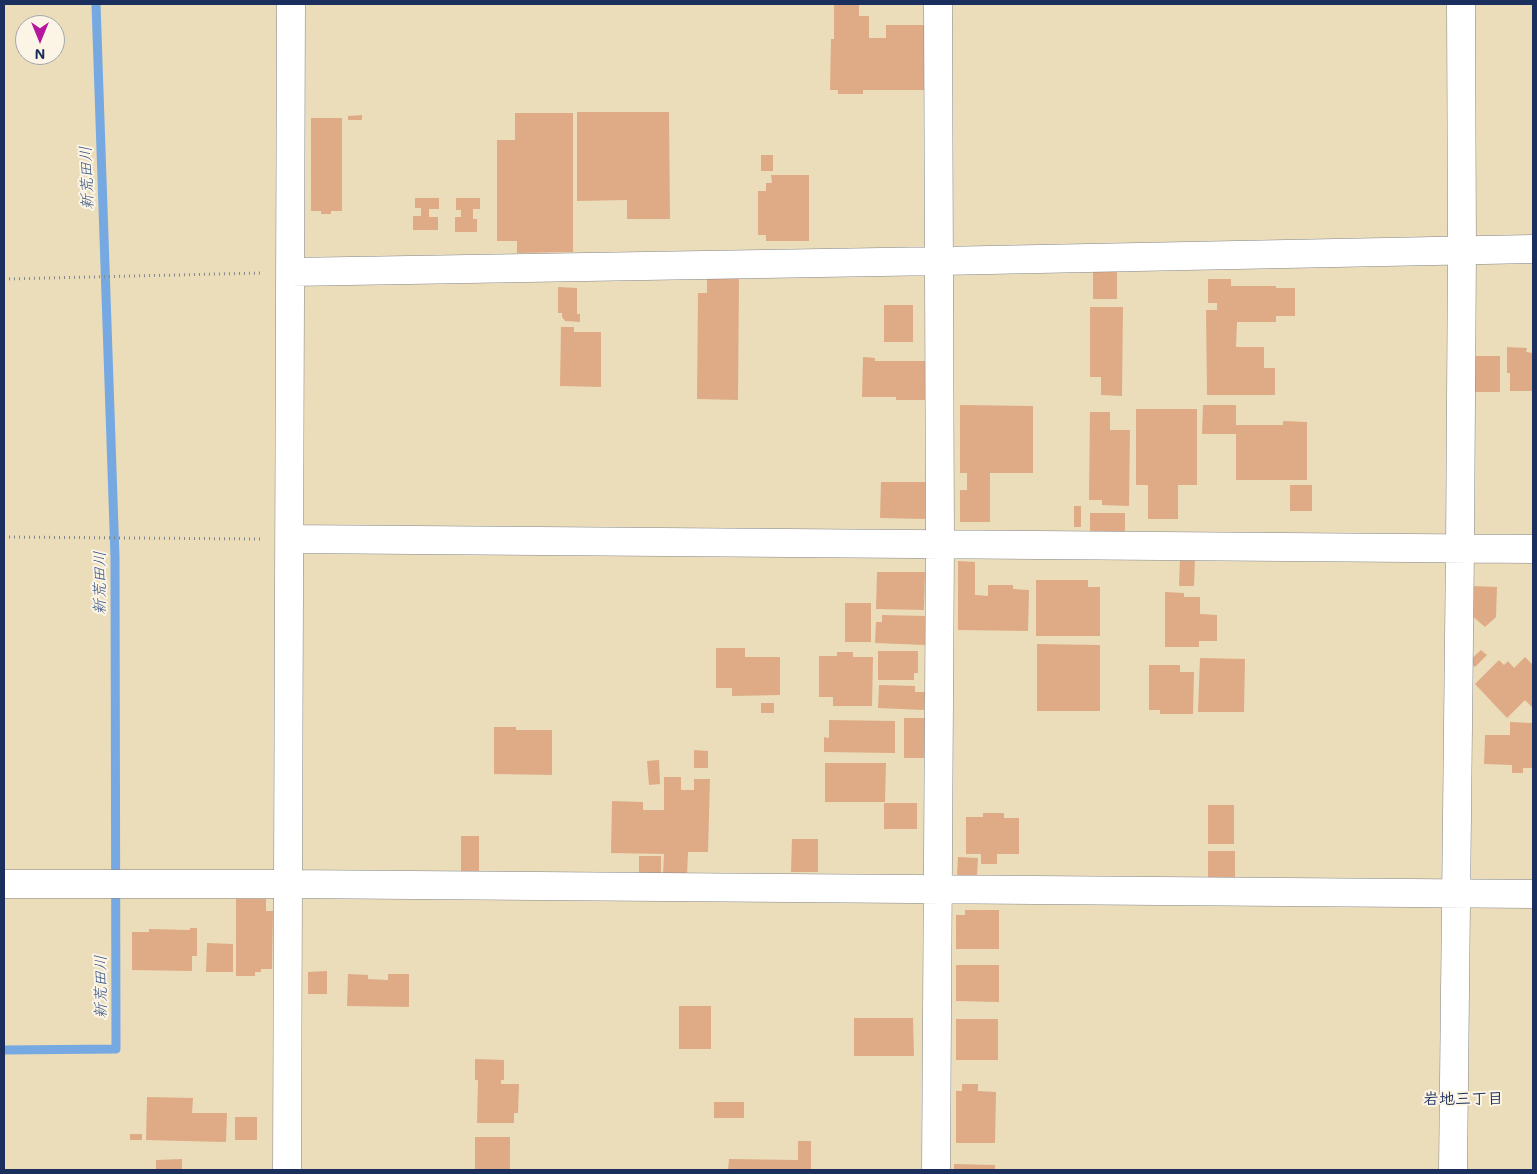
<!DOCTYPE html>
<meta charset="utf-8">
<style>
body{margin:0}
#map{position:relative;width:1537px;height:1174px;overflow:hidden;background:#ebddba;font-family:Mali,sans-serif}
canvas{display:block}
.frame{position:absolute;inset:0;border:5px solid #1b2f5e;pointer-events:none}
.north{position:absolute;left:15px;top:15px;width:50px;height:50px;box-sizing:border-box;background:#fcf5e5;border:1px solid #a2a6af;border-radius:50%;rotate:180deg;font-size:14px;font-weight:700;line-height:20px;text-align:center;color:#1b2f5e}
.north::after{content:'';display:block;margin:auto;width:18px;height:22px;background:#b5179e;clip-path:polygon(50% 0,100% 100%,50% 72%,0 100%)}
</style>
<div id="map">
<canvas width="1537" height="1174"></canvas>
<div class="frame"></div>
<div class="north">N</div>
</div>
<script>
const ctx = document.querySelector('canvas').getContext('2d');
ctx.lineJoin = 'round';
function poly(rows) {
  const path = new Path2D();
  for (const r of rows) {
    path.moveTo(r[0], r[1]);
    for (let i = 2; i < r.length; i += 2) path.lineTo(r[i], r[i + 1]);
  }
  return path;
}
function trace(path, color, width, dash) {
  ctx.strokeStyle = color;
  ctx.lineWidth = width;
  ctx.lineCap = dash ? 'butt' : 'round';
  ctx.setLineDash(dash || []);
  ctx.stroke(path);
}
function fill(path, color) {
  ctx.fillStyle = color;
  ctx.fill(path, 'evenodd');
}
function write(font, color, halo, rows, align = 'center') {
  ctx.font = font + ' Mali,"Klee One",sans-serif';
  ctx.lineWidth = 4;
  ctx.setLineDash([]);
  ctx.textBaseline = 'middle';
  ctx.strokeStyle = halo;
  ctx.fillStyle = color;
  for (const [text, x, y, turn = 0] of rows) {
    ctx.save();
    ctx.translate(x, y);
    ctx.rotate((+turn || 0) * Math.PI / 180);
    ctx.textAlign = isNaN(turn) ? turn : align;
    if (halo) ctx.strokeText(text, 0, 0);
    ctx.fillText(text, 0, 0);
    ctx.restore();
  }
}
const stream = poly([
 [4,1050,116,1049,115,557,96,4]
]);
const building = poly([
 [834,4,859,4,859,16,869,16,869,38,886,38,886,25,930,25,929,90,863,90,863,94,838,94,838,90,830,90,831,39,834,39],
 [577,112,669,112,670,219,627,219,627,200,577,201],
 [515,113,573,113,573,252,517,253,517,241,497,241,497,140,515,140],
 [362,115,362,120,348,120,348,116],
 [311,118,342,118,342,211,331,211,331,214,321,214,321,211,311,211],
 [761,155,773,155,773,171,761,171],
 [771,175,809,175,809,241,766,241,766,235,758,235,758,191,766,191,766,183,772,183],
 [415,198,439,198,439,209,429,209,429,217,438,217,438,230,413,230,413,216,421,216,421,208,415,208],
 [456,198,480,198,480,209,473,209,473,219,477,219,477,232,455,232,455,217,461,217,461,210,456,210],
 [1117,270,1117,299,1093,299,1093,271],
 [707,278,739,278,738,400,697,399,698,293,707,293],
 [1208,279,1231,279,1231,286,1276,286,1276,288,1295,288,1295,316,1276,316,1276,322,1237,322,1236,347,1264,347,1264,368,1275,368,1275,395,1207,395,1206,310,1217,310,1217,303,1208,303],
 [558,287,577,288,577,314,580,314,580,322,565,321,562,317,562,313,558,313],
 [884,305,913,305,913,342,884,342],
 [1090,307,1123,307,1122,396,1101,395,1101,377,1090,377],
 [561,327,574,327,574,332,601,332,601,387,560,386],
 [1507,347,1527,348,1526,352,1533,353,1533,391,1510,391,1510,373,1507,373],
 [1472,356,1500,356,1500,392,1472,392],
 [863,357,875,358,875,361,926,361,925,400,896,400,896,397,862,397],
 [960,405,1033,406,1033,473,990,473,990,522,960,522,960,490,967,490,967,473,960,473],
 [1203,405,1236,405,1236,425,1283,425,1283,421,1307,422,1307,480,1236,480,1236,434,1202,434],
 [1136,409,1197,409,1197,485,1178,485,1178,519,1148,519,1148,485,1136,485],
 [1090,412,1110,412,1110,430,1130,430,1129,506,1102,505,1102,500,1089,500],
 [881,482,926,482,925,519,880,518],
 [1290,485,1312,485,1312,511,1290,511],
 [1074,506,1081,506,1081,527,1074,527],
 [1090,513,1125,513,1125,532,1090,532],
 [1180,558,1195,558,1194,586,1179,586],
 [958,561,975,562,975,595,988,596,988,585,1013,585,1013,589,1029,590,1028,631,958,630],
 [877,572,925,572,924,610,876,609],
 [1036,580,1088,580,1088,587,1100,587,1100,636,1036,636],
 [1471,586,1497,587,1496,617,1485,627,1471,615],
 [1165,592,1184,593,1184,597,1200,597,1200,614,1217,615,1217,641,1199,641,1199,647,1165,647],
 [845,603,871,603,871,642,845,642],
 [882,615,926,616,925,645,875,643,876,622,882,622],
 [1037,644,1100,645,1100,711,1037,711],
 [716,648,745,648,745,657,780,657,780,695,732,696,732,688,716,688],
 [1481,650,1487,655,1475,667,1469,661],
 [878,651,918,651,918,673,914,673,914,680,878,680],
 [837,652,853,652,853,657,873,657,872,706,833,706,833,697,819,697,819,656,837,656],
 [1525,657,1533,665,1533,708,1525,700,1507,718,1475,684,1499,660,1504,665,1508,661,1514,668],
 [1200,658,1245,659,1244,712,1198,712],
 [1149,665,1180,665,1180,672,1194,672,1193,714,1160,714,1160,710,1149,710],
 [879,685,915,686,915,692,925,692,924,710,878,708],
 [761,703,774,703,774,713,761,713],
 [904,718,926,718,926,758,904,758],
 [829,720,895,721,895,753,824,752,824,737,829,738],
 [1510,722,1533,723,1533,768,1523,768,1523,773,1512,773,1512,765,1484,764,1485,735,1510,735],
 [494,727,516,727,516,730,552,730,552,775,494,774],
 [694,750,708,751,708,768,694,768],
 [659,760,660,784,649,785,647,761],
 [825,763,886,763,885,802,825,802],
 [664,777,681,777,681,790,694,790,694,779,710,779,708,852,688,852,687,876,663,875,664,854,611,853,612,801,643,802,643,810,664,810],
 [884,803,917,803,917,829,884,829],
 [1208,805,1234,805,1234,844,1208,844],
 [983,813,1004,813,1004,818,1019,818,1019,854,997,854,997,864,981,864,981,854,966,854,966,817,983,817],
 [461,836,479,836,479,871,461,871],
 [792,839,818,839,818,872,791,872],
 [1208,851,1235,851,1235,882,1208,882],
 [639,856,661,856,661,874,639,873],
 [958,857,978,858,977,876,957,876],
 [236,899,266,899,266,911,273,911,272,969,261,969,261,972,255,972,255,976,236,976],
 [965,910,999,910,999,949,956,949,956,915,965,915],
 [190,928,197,928,197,956,192,956,192,971,132,970,132,932,149,932,149,929,190,930],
 [207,943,233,944,233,972,206,972],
 [956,965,999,965,999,1002,956,1001],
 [327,971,327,994,308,994,308,972],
 [348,974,368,975,368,979,388,980,388,974,409,974,409,1007,347,1006],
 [679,1006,711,1006,711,1049,679,1049],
 [854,1018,913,1018,914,1056,854,1056],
 [956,1019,998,1019,998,1060,956,1060],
 [475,1059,504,1060,504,1080,501,1080,501,1084,519,1084,518,1113,514,1113,514,1123,477,1123,478,1080,475,1080],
 [962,1084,978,1084,978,1091,996,1092,995,1143,956,1143,956,1091,962,1091],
 [147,1097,193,1098,192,1113,227,1113,226,1142,146,1140],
 [714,1102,744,1102,744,1118,714,1118],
 [235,1117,257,1117,257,1140,235,1140],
 [130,1134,142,1134,142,1140,130,1140],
 [475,1137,510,1137,510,1170,475,1170],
 [798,1141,811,1141,811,1169,809,1169,809,1170,728,1170,729,1159,798,1160],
 [182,1159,182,1170,156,1170,156,1160],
 [954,1164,995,1165,995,1170,954,1170]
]);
const path = poly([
 [4,279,261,273],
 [4,537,261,539]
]);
const street = poly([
 [291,272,940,261,1533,249],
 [290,539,1533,549],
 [4,884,288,884,1533,894],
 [287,1170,291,4],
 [936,1170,940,544,938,4],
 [1453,1170,1460,549,1462,250,1461,4]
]);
const waterNames = [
 ["新荒田川",87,178,-92],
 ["新荒田川",100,583,-90],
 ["新荒田川",101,987,-90]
];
const neighbourhoodNames = [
 ["岩地三丁目",1463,1099]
];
trace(stream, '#76a8e1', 9);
fill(building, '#deab86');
trace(street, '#83868c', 29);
trace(path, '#83868c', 3, [1, 4]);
trace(street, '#fff', 28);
write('italic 16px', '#365385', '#fcf5e5', waterNames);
write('bold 16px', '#1b2f5e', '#fcf5e5', neighbourhoodNames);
</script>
